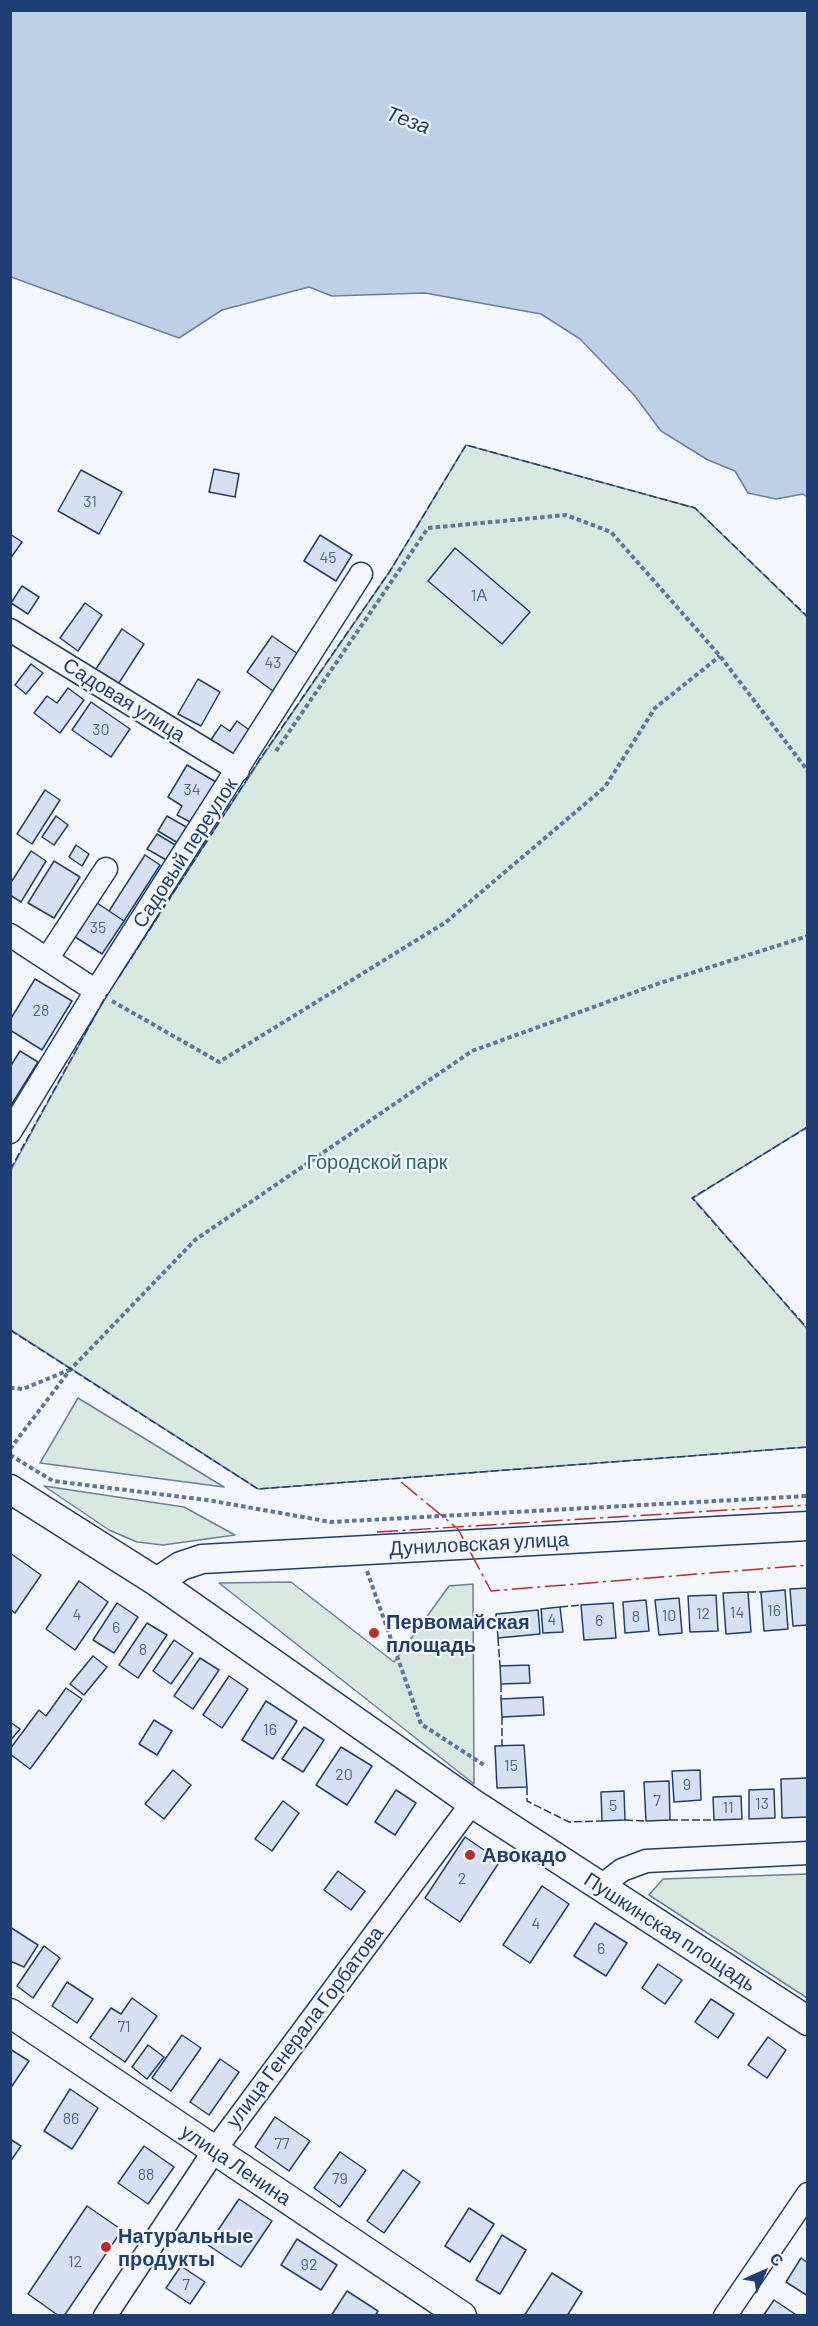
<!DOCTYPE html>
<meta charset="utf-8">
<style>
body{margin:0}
#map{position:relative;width:818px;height:2326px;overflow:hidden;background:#f4f7fb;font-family:Barlow,sans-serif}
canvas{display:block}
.frame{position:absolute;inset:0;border:12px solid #1d3f73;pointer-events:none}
.north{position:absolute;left:734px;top:2242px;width:60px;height:60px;-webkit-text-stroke:4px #f4f7fb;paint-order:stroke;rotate:45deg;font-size:16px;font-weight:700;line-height:24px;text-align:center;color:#1d3f73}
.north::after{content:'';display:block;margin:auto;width:21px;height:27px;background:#1d3f73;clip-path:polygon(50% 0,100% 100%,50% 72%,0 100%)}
</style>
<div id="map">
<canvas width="818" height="2326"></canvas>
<div class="frame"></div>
<div class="north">С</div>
</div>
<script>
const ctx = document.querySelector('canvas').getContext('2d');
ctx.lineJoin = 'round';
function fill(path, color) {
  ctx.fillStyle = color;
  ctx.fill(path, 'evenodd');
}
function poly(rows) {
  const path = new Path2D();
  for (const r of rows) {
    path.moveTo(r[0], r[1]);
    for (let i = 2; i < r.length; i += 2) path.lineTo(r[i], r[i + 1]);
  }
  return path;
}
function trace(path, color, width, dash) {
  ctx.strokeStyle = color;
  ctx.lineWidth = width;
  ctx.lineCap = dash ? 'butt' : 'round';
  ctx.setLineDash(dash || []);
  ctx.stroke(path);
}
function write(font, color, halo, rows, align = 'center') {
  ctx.font = font + ' Barlow,sans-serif';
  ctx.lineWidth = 4.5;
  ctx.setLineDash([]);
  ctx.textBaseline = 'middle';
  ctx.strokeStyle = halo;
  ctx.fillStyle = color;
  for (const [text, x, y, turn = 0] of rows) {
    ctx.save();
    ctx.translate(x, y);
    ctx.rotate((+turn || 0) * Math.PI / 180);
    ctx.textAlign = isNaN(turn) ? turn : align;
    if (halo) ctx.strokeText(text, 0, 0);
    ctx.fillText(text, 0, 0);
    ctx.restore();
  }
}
const green = poly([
 [466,445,695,508,807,617,807,1127,693,1198,807,1329,807,1447,258,1489,11,1330,11,1170,107,994,260,760,390,571,466,445],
 [78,1398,224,1487,40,1463,78,1398],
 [44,1486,184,1507,235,1535,163,1545,137,1542,109,1530,44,1486],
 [291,1582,394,1662,449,1586,473,1584,474,1784,219,1583,291,1582],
 [807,1874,807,1998,649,1895,663,1879,807,1874]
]);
const water = poly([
 [10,11,807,11,807,497,803,494,776,499,748,493,735,471,708,460,661,431,634,395,580,339,541,314,425,293,332,296,309,287,222,310,179,338,11,277,10,11]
]);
const building = poly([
 [214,469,239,474,235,497,209,492,214,469],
 [81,470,122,492,99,534,58,511,81,470],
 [10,534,22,542,10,559,10,534],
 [320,535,352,555,336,581,304,561,320,535],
 [455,548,530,612,502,644,428,581,455,548],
 [22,586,39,597,28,614,11,603,22,586],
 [85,603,102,615,78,651,60,638,85,603],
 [122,629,144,644,117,686,94,672,122,629],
 [272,636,298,654,273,691,247,672,272,636],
 [31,664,43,673,26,694,15,685,31,664],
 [198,679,220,692,201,726,178,714,198,679],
 [68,688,84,700,60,733,34,713,47,696,57,703,68,688],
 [91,702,130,729,111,757,72,730,91,702],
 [237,721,252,732,233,760,208,744,221,725,230,731,237,721],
 [187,765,216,782,192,823,177,815,182,806,168,797,187,765],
 [45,790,60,800,32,844,17,834,45,790],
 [56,816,68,825,54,845,42,837,56,816],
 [167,816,188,828,178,843,158,831,167,816],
 [157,834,177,846,168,861,147,849,157,834],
 [76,845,89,854,82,866,69,857,76,845],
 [31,851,46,861,21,902,10,895,10,884,31,851],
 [145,855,160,865,124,921,109,911,145,855],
 [54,861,80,877,54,918,28,903,54,861],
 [94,901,124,921,102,954,72,935,94,901],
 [35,979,72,1001,42,1050,10,1030,10,1020,35,979],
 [20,1051,38,1062,10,1107,10,1067,20,1051],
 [10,1553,41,1575,15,1613,10,1609,10,1553],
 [79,1581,108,1602,75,1650,46,1629,79,1581],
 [808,1588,808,1625,793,1626,790,1589,808,1588],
 [785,1590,788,1629,764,1631,761,1592,785,1590],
 [748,1592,751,1632,726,1634,723,1593,748,1592],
 [716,1595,718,1631,690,1632,688,1596,716,1595],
 [679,1598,682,1633,659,1635,655,1600,679,1598],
 [646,1600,649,1631,625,1633,623,1602,646,1600],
 [117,1603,138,1617,114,1653,93,1640,117,1603],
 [613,1603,616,1638,584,1640,581,1605,613,1603],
 [560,1607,563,1632,543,1633,541,1609,560,1607],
 [538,1610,540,1634,498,1638,496,1614,538,1610],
 [147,1623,167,1635,138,1678,119,1665,147,1623],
 [174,1640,193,1653,171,1684,153,1671,174,1640],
 [93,1656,107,1667,84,1695,70,1684,93,1656],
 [200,1658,219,1670,193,1709,174,1696,200,1658],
 [529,1665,530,1683,501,1684,500,1666,529,1665],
 [229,1676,248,1689,222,1728,203,1715,229,1676],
 [66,1688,82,1699,30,1769,10,1754,10,1749,39,1710,46,1716,66,1688],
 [543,1697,544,1715,502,1717,501,1699,543,1697],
 [266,1701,297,1721,273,1759,242,1740,266,1701],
 [154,1720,172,1731,157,1755,139,1744,154,1720],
 [10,1722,20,1729,10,1741,10,1722],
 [304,1727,324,1740,303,1772,282,1759,304,1727],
 [524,1745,527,1787,497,1788,495,1746,524,1745],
 [341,1747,372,1766,347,1805,316,1785,341,1747],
 [173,1770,191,1785,164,1819,145,1804,173,1770],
 [700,1770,701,1800,674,1802,672,1771,700,1770],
 [808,1778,808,1817,782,1818,781,1779,808,1778],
 [669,1781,670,1820,646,1821,644,1782,669,1781],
 [774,1789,775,1818,749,1819,749,1790,774,1789],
 [396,1790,416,1803,395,1835,375,1822,396,1790],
 [624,1791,625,1820,602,1821,601,1792,624,1791],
 [741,1796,742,1819,714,1820,713,1797,741,1796],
 [283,1801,299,1813,272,1851,255,1839,283,1801],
 [465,1837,500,1861,460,1922,425,1898,465,1837],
 [338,1871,365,1891,351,1910,324,1890,338,1871],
 [542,1886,569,1904,530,1963,503,1945,542,1886],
 [595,1923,627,1943,606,1976,574,1956,595,1923],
 [10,1927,38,1945,24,1967,10,1961,10,1927],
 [44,1946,60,1958,33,1998,17,1986,44,1946],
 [658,1964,682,1980,665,2004,642,1988,658,1964],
 [67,1982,93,1999,77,2023,52,2006,67,1982],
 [132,1998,157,2016,125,2062,90,2038,111,2008,121,2014,132,1998],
 [711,1999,734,2014,718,2038,695,2022,711,1999],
 [182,2035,201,2048,171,2091,152,2078,182,2035],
 [768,2037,786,2050,767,2078,748,2065,768,2037],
 [148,2045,164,2057,147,2079,132,2067,148,2045],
 [10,2049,29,2061,10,2089,10,2049],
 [220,2059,239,2072,209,2115,190,2102,220,2059],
 [70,2089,98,2108,72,2149,44,2131,70,2089],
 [275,2117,310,2141,289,2171,255,2147,275,2117],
 [10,2139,21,2146,10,2162,10,2139],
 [144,2146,174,2167,148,2204,118,2183,144,2146],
 [340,2152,366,2170,340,2207,314,2188,340,2152],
 [403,2170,420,2182,384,2233,367,2221,403,2170],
 [239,2199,272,2221,241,2267,208,2245,239,2199],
 [87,2206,122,2230,64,2316,59,2316,28,2294,87,2206],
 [469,2208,494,2224,470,2262,445,2246,469,2208],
 [502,2235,526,2250,500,2294,476,2280,502,2235],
 [297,2239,337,2265,321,2290,281,2265,297,2239],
 [801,2258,808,2263,808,2296,786,2282,801,2258],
 [181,2266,205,2282,190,2304,166,2288,181,2266],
 [552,2273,582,2292,567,2316,524,2316,552,2273],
 [347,2291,378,2311,375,2316,331,2316,347,2291],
 [774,2300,798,2316,763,2316,774,2300]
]);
const path = poly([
 [276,751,428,528,566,515,611,532,720,656,808,771],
 [112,1001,219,1062,446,922,605,787,655,708,720,656],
 [10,1388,23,1389,69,1370],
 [10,1449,70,1370,195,1240,472,1051,660,983,808,936],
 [10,1455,53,1481,207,1500,331,1522,808,1496],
 [367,1571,421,1724,484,1765]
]);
const minor = poly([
 [10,630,238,770],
 [10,935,96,991],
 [47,959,106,869],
 [10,1132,96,991,361,574],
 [600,1887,622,1870,646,1861,808,1853],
 [105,2316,214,2151,472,1803],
 [725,2316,808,2194]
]);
const major = poly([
 [10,1489,157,1582,472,1803,808,2021],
 [157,1582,181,1566,202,1559,808,1526],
 [10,2013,462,2316]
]);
const fence = poly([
 [119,977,260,759,390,571,466,445,695,508,808,617],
 [808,1127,692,1198,808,1329],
 [10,1170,107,994],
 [10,1330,258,1489,808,1447],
 [748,1592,761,1592],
 [560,1607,581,1605],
 [498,1638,500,1666],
 [501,1684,501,1699],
 [502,1717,502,1746],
 [527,1787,527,1801,569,1822,602,1821],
 [625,1820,646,1821],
 [670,1820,714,1820]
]);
const power = poly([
 [401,1482,458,1529,491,1591,808,1565],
 [377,1532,808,1505]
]);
const markers = [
 [374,1633,6,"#c62828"],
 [470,1855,6,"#c62828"],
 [106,2247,6,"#c62828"]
];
const numberNames = [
 ["31",90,502],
 ["45",328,558],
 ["1А",479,596],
 ["43",273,663],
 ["30",101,730],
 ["34",192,790],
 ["35",98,928],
 ["28",41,1011],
 ["16",774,1611],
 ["14",737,1613],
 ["12",703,1614],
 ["4",77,1615],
 ["10",669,1616],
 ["8",636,1617],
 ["4",552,1620],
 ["6",599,1621],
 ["6",116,1628],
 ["8",143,1650],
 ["16",270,1730],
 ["15",511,1766],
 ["20",344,1775],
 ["9",687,1785],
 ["7",657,1801],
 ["13",762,1804],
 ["5",613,1806],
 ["11",728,1808],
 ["2",462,1879],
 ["4",536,1924],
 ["6",601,1949],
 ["71",124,2027],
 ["86",71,2119],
 ["77",282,2144],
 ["88",146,2175],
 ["79",340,2179],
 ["12",75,2262],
 ["92",309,2265],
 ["7",186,2285]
];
const streetNames = [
 ["Садовая улица",124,700,32],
 ["Садовый переулок",185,853,-57],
 ["Дуниловская улица",479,1544,-3],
 ["Пушкинская площадь",670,1932,33],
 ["улица Генерала Горбатова",305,2027,-53],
 ["улица Ленина",236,2165,34]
];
const parkNames = [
 ["Городской парк",377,1162]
];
const poiNames = [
 ["Первомайская",386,1622],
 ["площадь",386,1645],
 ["Авокадо",482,1855],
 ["Натуральные",118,2236],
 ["продукты",118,2259]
];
const waterNames = [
 ["Теза",408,120,20]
];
fill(green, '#d7e8df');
trace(green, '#687fa3', 1.5);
fill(water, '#bed0e5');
trace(water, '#687fa3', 1.5);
fill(building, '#d5e0f0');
trace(building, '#1d3f73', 1.5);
trace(minor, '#1d3f73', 25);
trace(major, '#1d3f73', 31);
trace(path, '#5e769c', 4, [4.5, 3]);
trace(minor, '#f4f7fb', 22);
trace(major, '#f4f7fb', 28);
trace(fence, '#1d3f73', 1.5, [8, 3]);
trace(power, '#c62828', 1.5, [21, 4.5, 3, 4.5]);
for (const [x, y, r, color] of markers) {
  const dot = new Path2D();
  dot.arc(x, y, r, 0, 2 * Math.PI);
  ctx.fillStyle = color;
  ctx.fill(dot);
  trace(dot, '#f4f7fb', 2);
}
write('16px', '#4b6792', null, numberNames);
write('20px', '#1d3f73', '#f4f7fb', streetNames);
write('20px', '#2c6c60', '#f4f7fb', parkNames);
write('bold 20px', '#1d3f73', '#f4f7fb', poiNames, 'left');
write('italic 21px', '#1d3f73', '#f4f7fb', waterNames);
</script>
